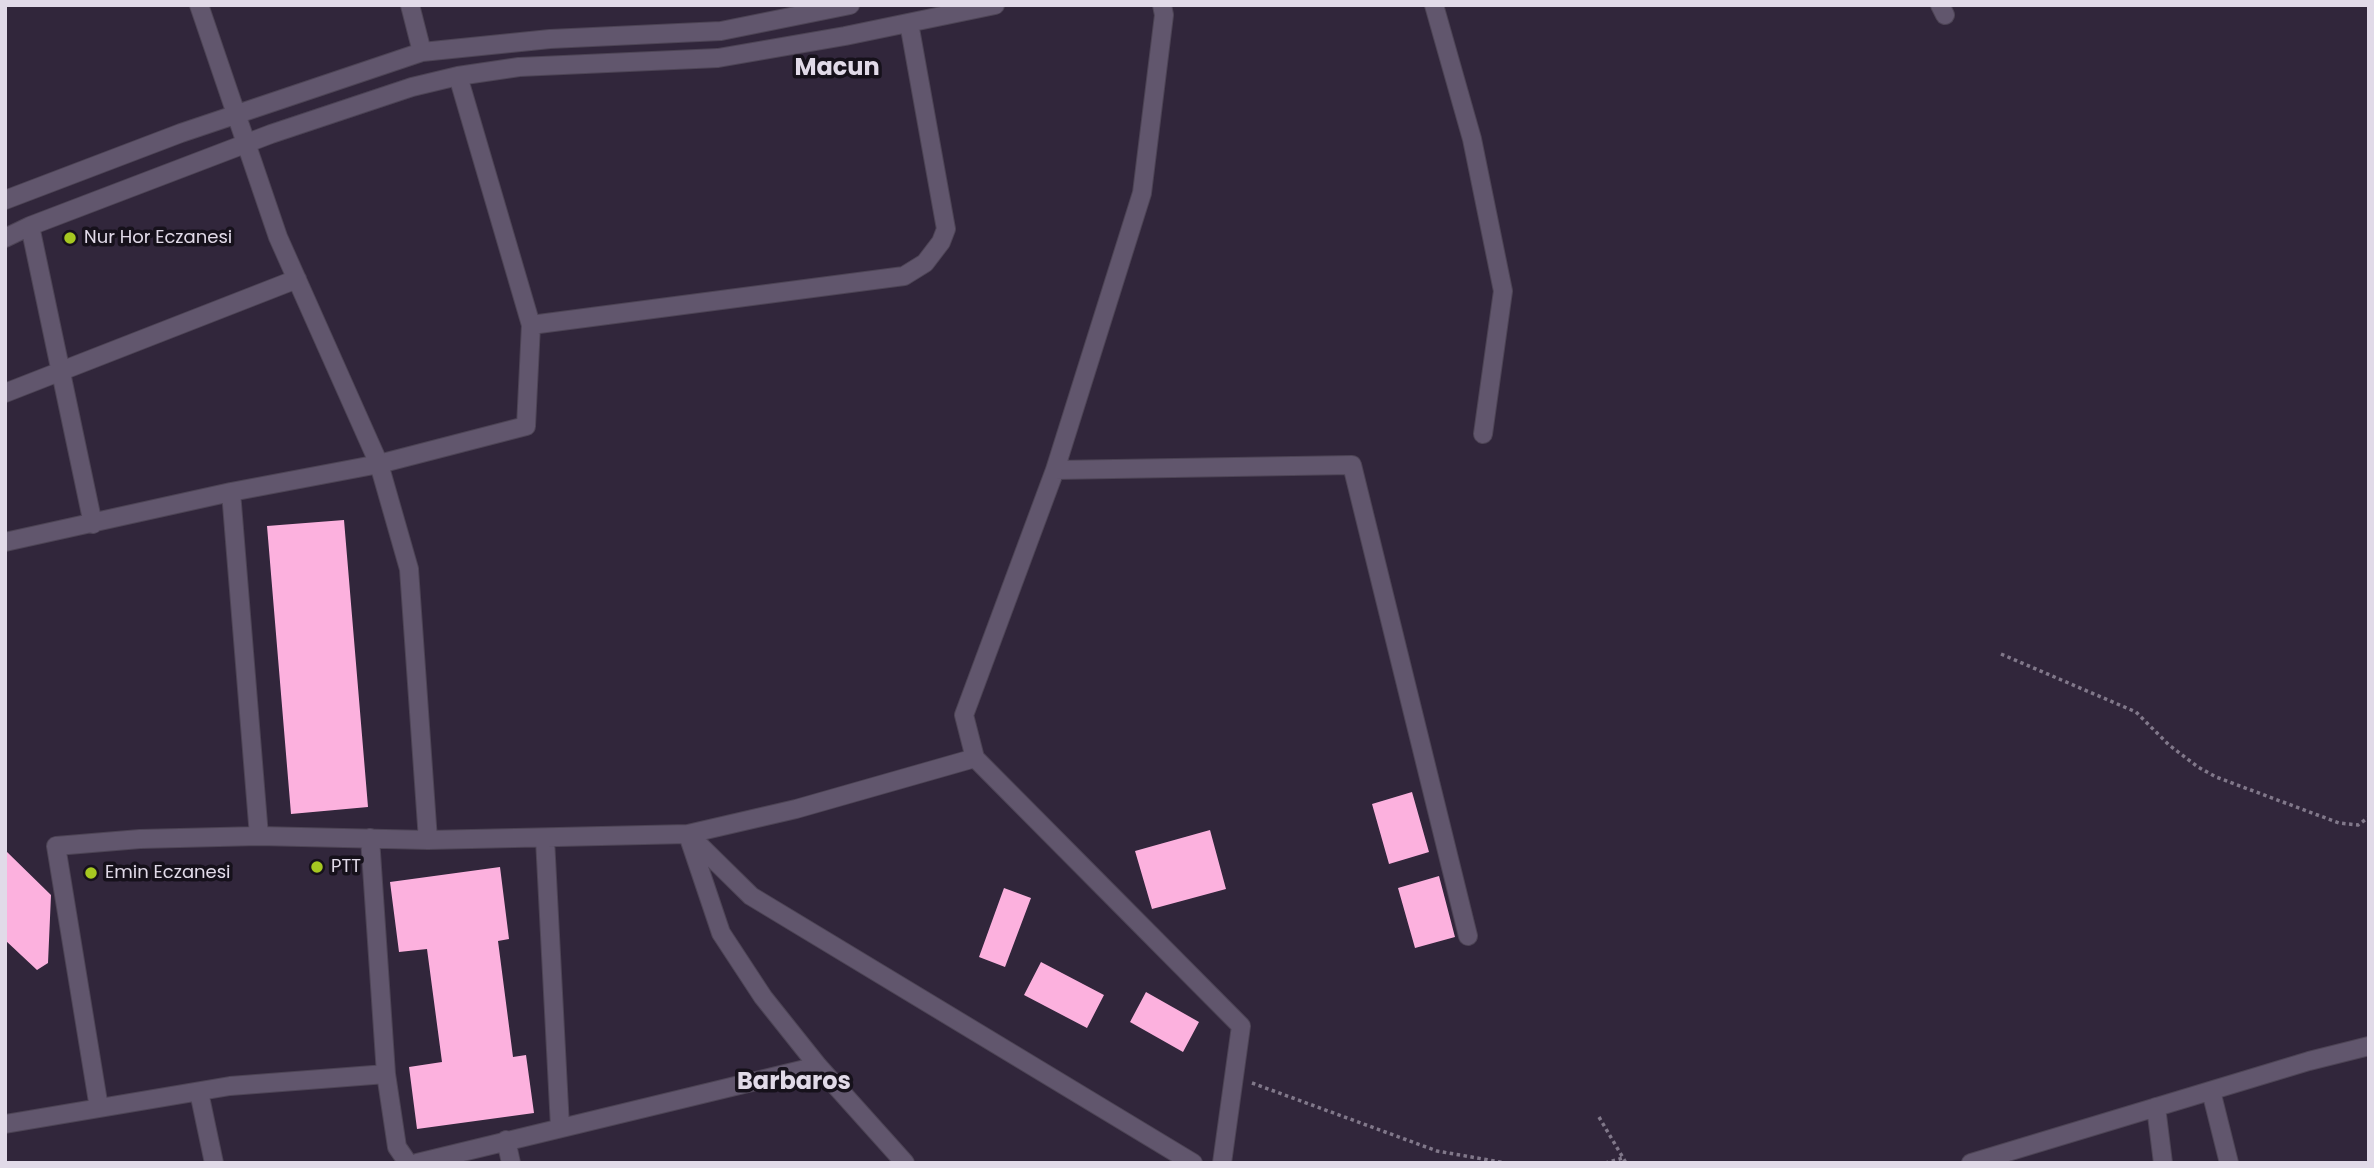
<!DOCTYPE html>
<style>
body{margin:0}
#map{position:relative;width:2374px;height:1168px;overflow:hidden;background:#31263b;font-family:Poppins,sans-serif}
canvas{display:block}
.frame{position:absolute;inset:0;border:7px solid #e1dae8;pointer-events:none}
</style>
<div id="map">
<canvas width="2374" height="1168"></canvas>
<div class="frame"></div>
</div>
<script>
const ctx = document.querySelector('canvas').getContext('2d');
ctx.lineJoin = 'round';
function fill(path, color) {
  ctx.fillStyle = color;
  ctx.fill(path, 'evenodd');
}
function poly(rows) {
  const path = new Path2D();
  for (const r of rows) {
    path.moveTo(r[0], r[1]);
    for (let i = 2; i < r.length; i += 2) path.lineTo(r[i], r[i + 1]);
  }
  return path;
}
function trace(path, color, width, dash) {
  ctx.strokeStyle = color;
  ctx.lineWidth = width;
  ctx.lineCap = dash ? 'butt' : 'round';
  ctx.setLineDash(dash || []);
  ctx.stroke(path);
}
function write(font, color, halo, rows, align = 'center') {
  ctx.font = font + ' Poppins,sans-serif';
  ctx.lineWidth = 7;
  ctx.setLineDash([]);
  ctx.textBaseline = 'middle';
  ctx.strokeStyle = halo;
  ctx.fillStyle = color;
  for (const [text, x, y, turn = 0] of rows) {
    ctx.save();
    ctx.translate(x, y);
    ctx.rotate((+turn || 0) * Math.PI / 180);
    ctx.textAlign = isNaN(turn) ? turn : align;
    if (halo) ctx.strokeText(text, 0, 0);
    ctx.fillText(text, 0, 0);
    ctx.restore();
  }
}
const building = poly([
 [344,520,368,807,291,814,267,526],
 [1412,792,1429,852,1389,864,1372,804],
 [1210,830,1226,889,1152,909,1135,851],
 [5,850,51,895,48,963,37,970,5,940],
 [500,867,509,939,498,941,513,1057,526,1055,534,1113,417,1129,409,1067,442,1062,427,949,399,952,390,882],
 [1439,876,1455,937,1415,948,1398,888],
 [1004,888,1031,898,1005,967,979,957],
 [1041,962,1104,995,1087,1028,1024,995],
 [1146,992,1199,1022,1183,1052,1130,1022]
]);
const path = poly([
 [2001,654,2136,712,2169,745,2198,767,2216,777,2339,823,2358,825,2369,817],
 [1252,1083,1437,1151,1506,1163],
 [1599,1117,1626,1163],
 [1605,1163,1623,1158]
]);
const minor = poly([
 [199,5,278,237,379,464,409,569,428,840],
 [410,5,422,52],
 [1434,5,1472,139,1503,291,1483,434],
 [1940,5,1945,15],
 [5,200,181,133,422,52,550,39,721,31,850,5],
 [30,226,93,524],
 [5,238,30,226,271,134,412,87,458,76,519,67,718,58,845,36,995,5],
 [531,325,904,276,925,263,941,242,946,229,909,23],
 [5,393,297,279],
 [1055,470,1352,465,1468,936],
 [231,492,259,836],
 [5,542,231,492,379,464,526,426,531,325,458,76],
 [975,758,964,715,1055,470,1142,193,1164,15,1162,5],
 [688,834,751,896,1193,1163],
 [689,838,721,933,763,997,818,1066,905,1163],
 [545,839,560,1127],
 [386,1074,397,1147,408,1163],
 [2211,1091,2229,1163],
 [199,1092,214,1163],
 [2156,1107,2163,1163],
 [99,1108,56,846,140,839,259,836,428,840,688,834,796,809,975,758,1241,1026,1222,1163],
 [5,1124,230,1086,386,1074,370,838],
 [506,1140,511,1163],
 [417,1163,818,1066],
 [1971,1163,2309,1061,2369,1046]
]);
const markers = [
 [70,238,7,"#a6c821"],
 [317,867,7,"#a6c821"],
 [91,873,7,"#a6c821"]
];
const poiNames = [
 ["Nur Hor Eczanesi",84,238],
 ["PTT",331,867],
 ["Emin Eczanesi",105,873]
];
const districtNames = [
 ["Macun",837,69],
 ["Barbaros",794,1083]
];
fill(building, '#fcb1de');
trace(minor, '#4d4455', 20);
trace(path, '#81788a', 3.5, [3.5, 3.5]);
trace(minor, '#61566d', 18);
for (const [x, y, r, color] of markers) {
  const dot = new Path2D();
  dot.arc(x, y, r, 0, 2 * Math.PI);
  ctx.fillStyle = color;
  ctx.fill(dot);
  trace(dot, '#16111b', 2.5);
}
write('18px', '#e1dae8', '#16111b', poiNames, 'left');
write('bold 24px', '#e1dae8', '#16111b', districtNames);
</script>
